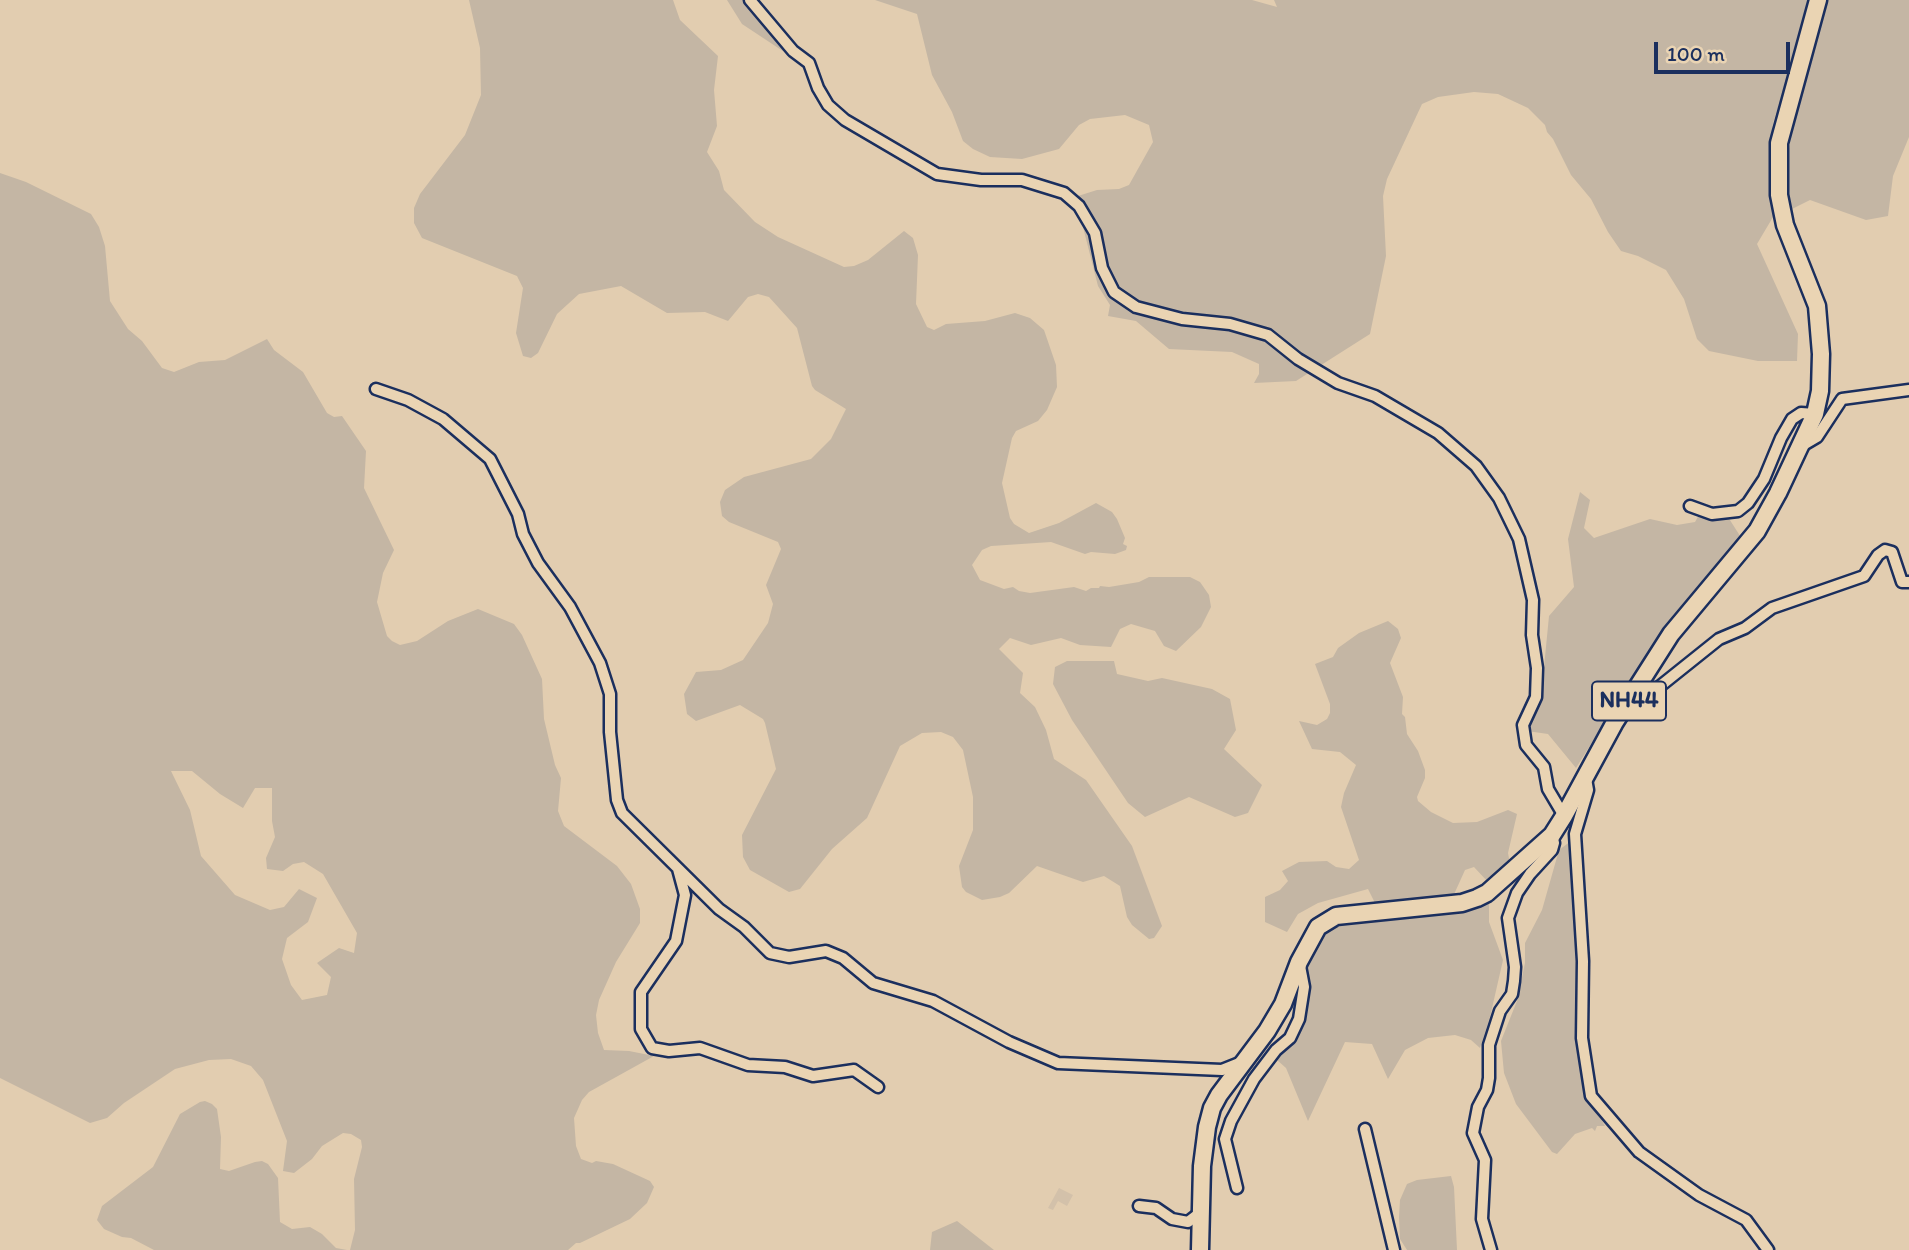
<!DOCTYPE html>
<style>
body{margin:0}
#map{position:relative;width:1909px;height:1250px;overflow:hidden;background:#e2cdb0;font-family:Itim,sans-serif}
canvas{display:block}
.scale{position:absolute;left:1654px;top:42px;width:136px;height:32px;box-sizing:border-box;border:4px solid #1b2f5e;border-top:0;padding-left:9px;font-size:21px;line-height:24px;white-space:nowrap;color:#1b2f5e;-webkit-text-stroke:5px #ead4b3;paint-order:stroke}
</style>
<div id="map">
<canvas width="1909" height="1250"></canvas>
<div class="scale">100 m</div>
</div>
<script>
const ctx = document.querySelector('canvas').getContext('2d');
ctx.lineJoin = 'round';
function fill(path, color) {
  ctx.fillStyle = color;
  ctx.fill(path, 'evenodd');
}
function poly(rows) {
  const path = new Path2D();
  for (const r of rows) {
    path.moveTo(r[0], r[1]);
    for (let i = 2; i < r.length; i += 2) path.lineTo(r[i], r[i + 1]);
  }
  return path;
}
function trace(path, color, width, dash) {
  ctx.strokeStyle = color;
  ctx.lineWidth = width;
  ctx.lineCap = dash ? 'butt' : 'round';
  ctx.setLineDash(dash || []);
  ctx.stroke(path);
}
function write(font, color, halo, rows, align = 'center') {
  ctx.font = font + ' Itim,sans-serif';
  ctx.lineWidth = 6;
  ctx.setLineDash([]);
  ctx.textBaseline = 'middle';
  ctx.strokeStyle = halo;
  ctx.fillStyle = color;
  for (const [text, x, y, turn = 0] of rows) {
    ctx.save();
    ctx.translate(x, y);
    ctx.rotate((+turn || 0) * Math.PI / 180);
    ctx.textAlign = isNaN(turn) ? turn : align;
    if (halo) ctx.strokeText(text, 0, 0);
    ctx.fillText(text, 0, 0);
    ctx.restore();
  }
}
const built = poly([
 [1059,1188,1073,1195,1067,1206,1058,1201,1053,1210,1048,1208]
]);
const green = poly([
 [469,0,673,0,680,20,718,56,714,90,717,126,707,152,719,171,724,190,755,222,778,237,844,267,854,266,868,260,904,231,913,238,918,255,916,304,927,327,934,330,946,324,985,321,1015,313,1030,318,1044,330,1056,365,1057,387,1047,410,1038,421,1016,431,1012,438,1002,483,1010,518,1014,524,1029,533,1059,523,1096,503,1112,512,1117,519,1125,538,1123,544,1127,546,1126,550,1115,554,1091,552,1085,554,1051,542,991,546,982,550,972,565,980,580,1004,589,1013,587,1019,591,1030,593,1074,587,1086,591,1091,588,1099,588,1100,586,1109,587,1139,582,1149,577,1190,577,1200,582,1209,595,1211,607,1201,627,1176,651,1164,646,1155,631,1131,624,1120,629,1111,647,1080,645,1061,638,1031,645,1010,638,999,649,1023,673,1020,693,1035,707,1046,730,1054,759,1086,780,1132,846,1162,926,1154,938,1149,939,1132,925,1127,917,1120,886,1104,876,1083,882,1037,866,1009,893,1000,897,982,900,966,892,962,887,959,866,973,830,973,797,963,750,953,737,941,732,922,733,900,746,867,818,832,849,800,889,789,892,750,870,743,857,742,835,776,769,765,723,763,719,740,705,696,721,687,714,684,694,696,672,721,670,743,660,768,623,773,604,766,585,781,549,778,542,729,522,722,516,720,502,725,490,744,477,811,459,831,439,846,409,815,390,812,386,797,328,769,297,758,294,748,297,728,321,705,312,667,313,621,286,579,294,557,314,538,353,531,358,523,356,516,333,523,288,517,276,422,238,414,223,414,208,420,194,465,135,481,95,480,48],
 [727,0,748,0,767,26,801,63,742,24],
 [875,0,1252,0,1277,7,1274,0,1812,0,1786,93,1779,104,1773,123,1769,157,1773,217,1757,244,1798,334,1797,361,1758,361,1709,351,1697,339,1684,299,1666,270,1638,256,1621,251,1608,232,1591,199,1571,175,1553,139,1547,132,1545,125,1528,108,1498,94,1474,92,1438,97,1422,104,1387,179,1383,196,1386,256,1370,334,1296,381,1254,383,1259,374,1259,364,1232,352,1169,349,1136,321,1108,316,1110,305,1098,286,1083,227,1075,205,1078,196,1097,190,1119,189,1129,185,1153,142,1149,125,1125,115,1090,119,1079,125,1059,149,1022,159,990,157,973,149,963,141,952,112,932,75,917,14],
 [1825,0,1909,0,1909,137,1893,176,1888,216,1866,220,1810,200,1790,210,1787,169,1794,106,1814,51],
 [0,173,26,182,91,214,99,227,105,246,110,301,128,329,142,341,162,368,174,372,199,362,225,360,267,339,274,350,303,372,327,413,334,417,342,416,366,451,364,488,394,550,383,573,377,602,387,636,392,641,400,645,417,641,448,621,478,609,514,624,522,635,542,679,544,719,555,765,561,778,558,811,564,826,617,866,631,884,640,909,640,923,616,962,599,1000,596,1015,598,1033,604,1050,629,1051,654,1056,589,1092,582,1100,574,1118,576,1146,581,1159,592,1163,596,1161,613,1164,650,1181,654,1187,647,1203,630,1219,580,1243,576,1243,568,1250,350,1250,355,1230,354,1179,362,1147,361,1140,351,1134,343,1133,322,1146,312,1159,294,1173,283,1171,287,1141,263,1080,251,1066,231,1059,209,1060,175,1069,124,1103,107,1118,90,1123,0,1078],
 [171,771,192,771,220,794,243,808,255,788,272,788,272,821,275,837,266,858,267,869,283,871,293,864,304,862,323,874,357,933,354,953,339,948,317,963,331,977,327,995,302,1000,291,985,282,959,287,938,308,922,317,898,299,889,284,907,270,910,235,895,201,856,190,810],
 [1580,492,1590,500,1584,528,1594,538,1650,519,1677,525,1695,522,1699,515,1712,518,1728,517,1742,539,1708,574,1679,614,1612,719,1606,720,1576,768,1548,734,1527,731,1541,698,1549,616,1574,587,1568,539],
 [1388,621,1398,629,1401,638,1390,663,1403,697,1402,714,1405,717,1407,734,1418,751,1425,770,1425,778,1417,797,1418,801,1431,812,1453,823,1477,822,1508,810,1517,814,1508,853,1510,864,1488,882,1474,867,1465,870,1451,901,1376,905,1368,889,1318,903,1298,914,1287,932,1265,922,1265,897,1280,890,1288,881,1282,871,1299,862,1327,861,1336,867,1349,869,1359,860,1341,807,1344,793,1356,765,1340,752,1312,749,1299,721,1317,725,1327,719,1330,713,1330,704,1315,664,1333,657,1338,648,1359,633],
 [1067,661,1114,661,1117,674,1148,681,1162,678,1212,689,1230,699,1236,730,1224,749,1262,785,1248,813,1235,817,1189,797,1145,817,1128,803,1072,720,1053,684,1055,667],
 [1571,841,1578,917,1576,1038,1585,1092,1605,1126,1597,1126,1595,1131,1592,1128,1575,1134,1557,1154,1552,1152,1516,1104,1504,1073,1501,1041,1517,1001,1525,963,1525,943,1542,910,1559,850],
 [1489,900,1489,922,1503,960,1490,1017,1480,1048,1471,1040,1455,1035,1428,1038,1405,1050,1388,1079,1372,1044,1345,1042,1308,1121,1286,1068,1277,1060,1292,1042,1303,1023,1308,981,1308,966,1318,944,1331,928,1353,921,1482,906],
 [205,1101,212,1104,217,1109,221,1137,220,1169,229,1171,255,1162,262,1161,268,1164,278,1178,280,1222,292,1229,310,1227,322,1234,336,1248,347,1250,154,1250,131,1238,122,1237,104,1229,97,1220,102,1206,153,1167,180,1114,200,1102],
 [1451,1176,1454,1187,1457,1250,1407,1250,1400,1239,1399,1217,1400,1200,1407,1184,1417,1180],
 [957,1221,994,1250,930,1250,932,1232]
]);
const minor = poly([
 [750,0,793,51,809,63,818,88,828,105,845,120,937,174,981,180,1022,180,1064,193,1079,206,1095,233,1102,268,1114,292,1136,307,1182,319,1230,324,1268,335,1298,359,1338,383,1375,396,1438,433,1476,466,1499,498,1519,539,1533,600,1532,635,1537,668,1536,697,1523,725,1526,745,1544,767,1548,789,1564,816],
 [376,389,408,400,443,419,490,459,518,514,523,534,538,563,570,607,600,663,610,694,610,732,617,800,622,813,719,909,744,927,770,953,789,957,826,951,843,958,873,983,933,1001,1009,1042,1058,1063,1222,1070,1242,1062],
 [1800,447,1817,437,1842,399,1909,390],
 [1690,506,1712,514,1738,511,1748,503,1764,479,1781,438,1792,419,1801,413,1815,414],
 [1624,715,1719,639,1745,628,1772,608,1864,576,1878,555,1885,550,1892,552,1902,582,1909,582],
 [1586,779,1588,790,1575,834,1583,961,1582,1038,1591,1096,1639,1152,1699,1195,1746,1220,1768,1250],
 [678,869,685,895,676,941,641,992,641,1029,652,1048,669,1051,700,1048,748,1065,785,1067,813,1076,854,1070,878,1087],
 [1365,1129,1394,1250],
 [1237,1188,1225,1139,1231,1121,1254,1079,1276,1050,1290,1038,1299,1019,1304,987,1300,966],
 [1139,1206,1156,1208,1172,1219,1188,1222,1201,1212],
 [1491,1250,1482,1219,1485,1160,1473,1133,1478,1107,1487,1090,1489,1078,1489,1045,1500,1011,1512,994,1514,981,1515,967,1508,918,1517,893,1530,874,1552,850,1554,843,1552,835]
]);
const primary = poly([
 [1200,1250,1202,1166,1207,1127,1212,1108,1219,1095,1267,1031,1283,1004,1299,962,1318,927,1336,916,1462,903,1477,898,1487,893,1552,835,1564,816,1615,722,1671,634,1757,531,1778,493,1815,414,1820,391,1821,354,1817,306,1785,225,1779,195,1779,143,1818,0]
]);
const shields = [
 [1629,701,74]
];
const shieldNames = [
 ["NH44",1629,701]
];
fill(built, '#d3c1aa');
fill(green, '#c4b6a4');
trace(minor, '#1b2f5e', 15);
trace(primary, '#1b2f5e', 21);
trace(minor, '#ead4b3', 10);
trace(primary, '#ead4b3', 16);
for (const [x, y, w] of shields) {
  const box = new Path2D();
  box.roundRect(x - w / 2, y - 19.5, w, 39, 5);
  ctx.fillStyle = '#ead4b3';
  ctx.fill(box);
  trace(box, '#1b2f5e', 2);
}
write('bold 23px', '#1b2f5e', null, shieldNames);
</script>
